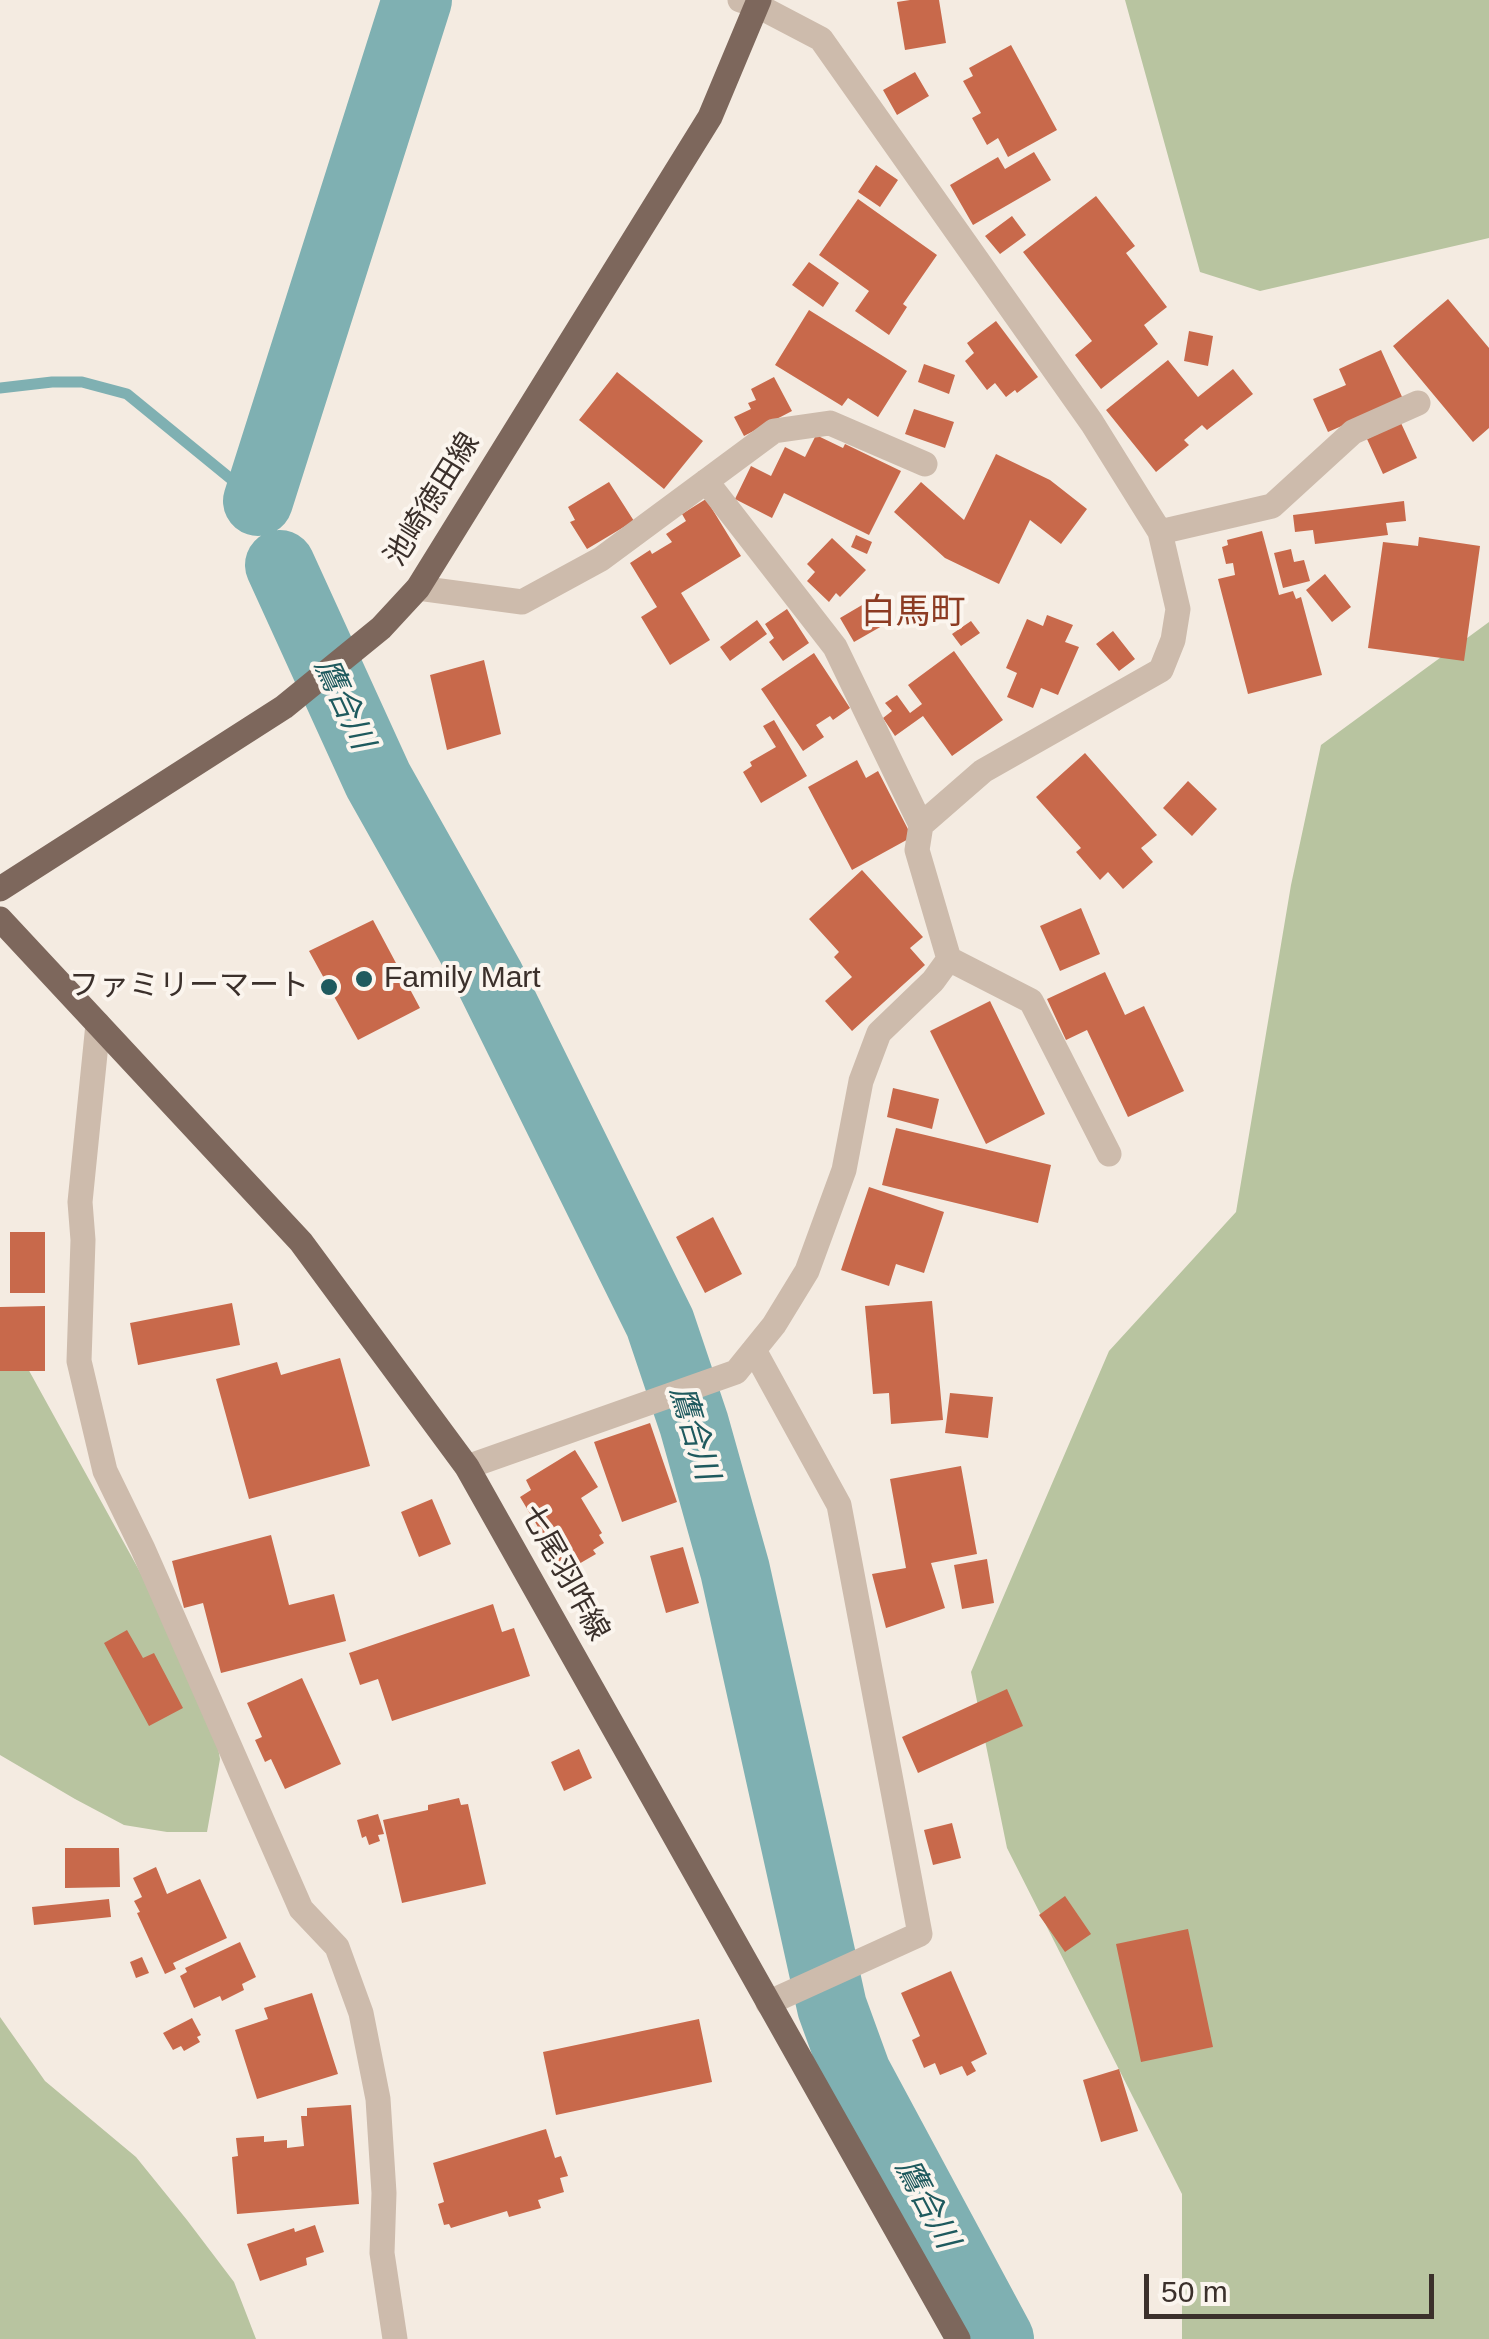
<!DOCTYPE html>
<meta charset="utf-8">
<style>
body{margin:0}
#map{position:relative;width:1489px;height:2339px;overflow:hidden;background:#f4ebe1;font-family:Helvetica,sans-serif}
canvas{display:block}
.scale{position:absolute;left:1144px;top:2274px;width:290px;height:45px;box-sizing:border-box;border:5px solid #3b302b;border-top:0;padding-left:12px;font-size:30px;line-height:35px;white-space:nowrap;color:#3b302b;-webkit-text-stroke:8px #fbf5ee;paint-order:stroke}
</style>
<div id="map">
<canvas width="1489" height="2339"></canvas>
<div class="scale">50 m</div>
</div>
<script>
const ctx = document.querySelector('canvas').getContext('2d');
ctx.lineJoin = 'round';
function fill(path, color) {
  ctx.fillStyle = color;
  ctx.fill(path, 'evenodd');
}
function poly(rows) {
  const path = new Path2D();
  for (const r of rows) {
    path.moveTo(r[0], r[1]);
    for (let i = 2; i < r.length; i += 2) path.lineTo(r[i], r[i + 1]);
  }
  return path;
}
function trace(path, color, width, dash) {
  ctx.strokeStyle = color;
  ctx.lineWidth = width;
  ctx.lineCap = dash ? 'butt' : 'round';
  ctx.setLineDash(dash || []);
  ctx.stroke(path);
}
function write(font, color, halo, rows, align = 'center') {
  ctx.font = font + ' Helvetica,"Noto Sans JP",sans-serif';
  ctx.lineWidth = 8;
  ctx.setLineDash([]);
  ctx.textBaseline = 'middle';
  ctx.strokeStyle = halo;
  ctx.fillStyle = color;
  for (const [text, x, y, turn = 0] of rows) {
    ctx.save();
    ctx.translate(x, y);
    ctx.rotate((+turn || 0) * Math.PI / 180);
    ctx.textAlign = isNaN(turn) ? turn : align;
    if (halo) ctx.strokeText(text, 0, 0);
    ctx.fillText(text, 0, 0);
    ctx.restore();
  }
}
const green = poly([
 [1125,0,1489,0,1489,238,1260,291,1200,272],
 [1489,622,1489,2339,1182,2339,1182,2194,1007,1848,971,1672,1109,1351,1236,1212,1291,885,1321,745],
 [0,1318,209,1697,220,1759,207,1832,167,1832,124,1825,75,1799,0,1755],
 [0,2017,45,2081,136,2157,187,2220,234,2282,256,2339,0,2339]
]);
const stream = poly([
 [0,388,52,382,82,382,127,394,258,501,280,565]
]);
const river = poly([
 [258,501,417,0],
 [280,565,378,780,490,979,660,1323,694,1424,735,1570,832,2007,856,2073,999,2339]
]);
const building = poly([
 [910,0,939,0,946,43,905,50,897,2],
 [1011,45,1057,130,1008,157,998,138,987,145,972,118,981,113,963,81,973,76,969,68],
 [915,72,929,96,897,115,883,90],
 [1034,152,1051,180,973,225,950,185,998,157,1005,169],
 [876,165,898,180,880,207,858,192],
 [1096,196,1135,246,1126,253,1167,307,1144,325,1158,344,1101,389,1075,355,1092,341,1023,252],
 [858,199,937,255,903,304,907,307,889,335,855,311,869,291,819,255],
 [1012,216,1026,235,1000,254,985,236],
 [809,262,839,283,823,307,792,285],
 [1448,299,1489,348,1489,428,1473,442,1393,346],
 [809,310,907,371,878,417,848,398,842,406,775,365],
 [996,321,1038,377,1017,393,1015,390,1006,397,995,383,987,390,965,361,974,353,967,343],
 [1189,331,1213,336,1208,366,1184,361],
 [1381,350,1403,399,1328,432,1313,399,1346,385,1339,369],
 [1168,360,1198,397,1233,369,1253,394,1207,430,1202,425,1184,440,1189,445,1156,472,1106,410],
 [924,364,955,375,949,394,918,382],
 [617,372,703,441,664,489,579,420],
 [774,377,792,411,744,436,734,417,751,409,748,403,756,400,751,389],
 [914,409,954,422,945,448,905,434],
 [1401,423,1417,458,1383,474,1367,439],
 [816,435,843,448,845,444,901,471,869,535,784,493,772,518,735,499,751,466,771,476,785,447,805,457],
 [996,454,1050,480,1087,509,1061,544,1030,520,999,584,945,558,894,512,921,482,964,520],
 [609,482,634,521,587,549,570,522,575,520,568,507],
 [706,499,741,556,681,593,710,640,670,665,641,617,657,607,630,563,650,550,652,554,672,542,666,534,686,521,682,514],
 [1404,501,1406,521,1386,523,1388,535,1315,544,1313,530,1295,532,1293,515],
 [1262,531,1279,595,1293,591,1296,599,1301,597,1322,675,1248,694,1218,579,1235,575,1233,563,1226,564,1222,547,1228,545,1227,540],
 [856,535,872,542,867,554,851,547],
 [1419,537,1480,546,1464,661,1368,648,1383,542,1418,546],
 [832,538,866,570,840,597,836,593,829,602,807,581,815,572,807,564],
 [1291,549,1294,562,1304,560,1310,581,1283,588,1274,553],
 [1325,574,1351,607,1332,622,1306,590],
 [874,598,889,622,854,642,840,618],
 [787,609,809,643,783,661,769,642,774,638,765,624],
 [1047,615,1073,625,1065,642,1079,647,1058,695,1041,688,1033,708,1007,697,1017,673,1006,668,1027,619,1043,626],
 [757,620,767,634,730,661,720,647],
 [971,621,980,633,961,646,952,634],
 [1113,631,1135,659,1119,671,1096,644],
 [954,651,1003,720,952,756,923,716,895,736,883,718,892,711,885,703,897,695,910,713,922,704,908,685],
 [814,653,850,708,833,720,830,716,816,725,824,737,803,751,761,689],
 [484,660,501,734,447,750,430,675],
 [774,720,807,776,761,803,743,772,752,766,750,762,776,747,763,726],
 [1085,753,1157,835,1141,848,1153,862,1123,889,1108,872,1100,880,1076,852,1081,848,1036,797],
 [857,760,866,778,878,771,912,837,852,870,808,787],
 [1188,781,1217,809,1192,836,1163,808],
 [862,870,923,937,910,948,925,965,852,1031,825,1001,852,977,834,957,839,952,809,919],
 [1081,908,1100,954,1060,971,1040,926],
 [373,920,420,1008,358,1040,309,951],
 [1105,972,1125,1015,1144,1006,1184,1091,1128,1117,1087,1030,1066,1040,1047,999],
 [990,1001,1045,1114,986,1144,930,1031],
 [893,1088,939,1099,932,1129,887,1117],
 [896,1128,1051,1165,1038,1223,882,1185],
 [869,1187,944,1212,924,1273,896,1264,889,1286,841,1270],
 [713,1217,742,1274,705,1293,676,1237],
 [10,1232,45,1232,45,1293,10,1293],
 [932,1301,943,1420,891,1424,889,1393,873,1394,865,1306],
 [232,1303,240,1345,138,1365,130,1323],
 [45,1306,45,1371,0,1371,0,1307],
 [340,1358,370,1466,249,1499,216,1379,277,1362,281,1375],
 [950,1393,993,1397,988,1438,945,1433],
 [650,1423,677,1502,622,1522,594,1442],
 [575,1450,598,1487,581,1498,602,1533,599,1535,604,1543,593,1550,596,1554,565,1572,520,1497,531,1490,526,1480],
 [961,1466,977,1554,931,1563,945,1608,886,1628,872,1574,906,1568,890,1479],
 [432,1499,451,1544,419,1557,401,1512],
 [271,1535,289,1605,334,1594,346,1641,221,1673,203,1603,184,1608,172,1561],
 [683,1547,699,1603,666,1613,650,1556],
 [987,1559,994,1603,962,1609,954,1565],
 [493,1604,502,1632,514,1628,530,1676,392,1721,378,1679,360,1685,349,1653],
 [127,1630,143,1658,154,1653,183,1708,149,1726,104,1643],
 [302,1678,341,1764,285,1789,271,1759,265,1762,255,1740,262,1737,247,1703],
 [1007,1689,1023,1726,918,1773,902,1737],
 [579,1749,592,1778,564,1791,551,1762],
 [459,1798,461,1805,468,1804,486,1884,402,1903,383,1820,428,1810,428,1805],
 [378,1814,384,1834,378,1835,380,1841,369,1845,366,1836,362,1838,357,1820],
 [952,1823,961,1858,933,1865,924,1830],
 [65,1848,119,1848,120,1887,65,1888],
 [156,1867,167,1894,200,1879,227,1938,173,1963,176,1969,165,1974,137,1913,140,1912,134,1901,142,1897,133,1878],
 [1065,1896,1091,1934,1065,1952,1039,1915],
 [109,1899,111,1917,34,1925,32,1907],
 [1188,1929,1213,2047,1141,2062,1116,1944],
 [240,1942,256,1977,242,1984,244,1990,222,2001,220,1996,194,2008,180,1976,187,1972,185,1968],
 [142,1957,149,1973,136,1978,130,1962],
 [951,1971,987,2054,971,2062,976,2071,967,2076,962,2066,940,2075,935,2063,924,2068,912,2040,920,2036,901,1993],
 [312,1993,338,2074,257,2099,235,2030,268,2019,264,2008],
 [192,2018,201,2035,197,2037,200,2042,184,2051,181,2046,173,2050,163,2033],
 [699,2019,712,2082,556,2115,543,2052],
 [1119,2069,1138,2131,1101,2142,1083,2080],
 [351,2105,359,2204,237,2214,232,2157,238,2156,236,2138,264,2136,264,2142,287,2140,287,2148,304,2146,301,2116,307,2116,307,2108],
 [546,2129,555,2158,561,2156,568,2176,560,2178,564,2192,538,2200,541,2208,509,2217,507,2211,451,2228,449,2224,444,2225,438,2204,444,2202,433,2163],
 [315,2225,324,2252,306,2258,307,2265,260,2281,247,2244,294,2228,295,2232]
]);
const minor = poly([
 [706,481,835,647,921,825],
 [1160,532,1272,506,1353,432,1418,403],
 [418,588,522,602,601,559,774,431,830,423,925,464],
 [949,959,1031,1001,1109,1154],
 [98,1024,80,1202,83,1240,79,1361,105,1471,143,1549,301,1909,337,1947,361,2013,378,2099,384,2193,382,2253,395,2339],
 [754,1350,839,1505,920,1934,768,2003],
 [467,1467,736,1372,774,1325,807,1271,844,1170,861,1081,879,1033,933,981,949,959,917,850,921,825,983,771,1161,670,1173,640,1178,609,1160,532,1092,423,821,39,758,6,740,0]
]);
const major = poly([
 [0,889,284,707,381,628,418,588,710,117,759,0],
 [0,919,301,1242,467,1467,958,2339]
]);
const markers = [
 [364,979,10,"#1f5a5e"],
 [329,987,10,"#1f5a5e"]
];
const streetNames = [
 ["池崎徳田線",433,500,-58],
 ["七尾羽咋線",564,1573,61]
];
const poiNames = [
 ["Family Mart",384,979],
 ["ファミリーマート",309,987,"right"]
];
const waterNames = [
 ["鷹合川",343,704,65],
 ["鷹合川",693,1433,73],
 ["鷹合川",926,2204,62]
];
const quarterNames = [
 ["白馬町",913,613]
];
fill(green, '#b8c4a0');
trace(stream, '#7fb0b2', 11);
trace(river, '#7fb0b2', 70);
fill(building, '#c8694b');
trace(minor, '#cdbbac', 25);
trace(major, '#7d675c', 25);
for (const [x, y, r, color] of markers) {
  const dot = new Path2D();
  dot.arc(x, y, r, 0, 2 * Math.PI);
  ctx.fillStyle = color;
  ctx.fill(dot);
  trace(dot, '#fbf5ee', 4);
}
write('30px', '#3b302b', '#fbf5ee', streetNames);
write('30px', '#3b302b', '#fbf5ee', poiNames, 'left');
write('italic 32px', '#1f5a5e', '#fbf5ee', waterNames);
write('35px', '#8c3b22', '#fbf5ee', quarterNames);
</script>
